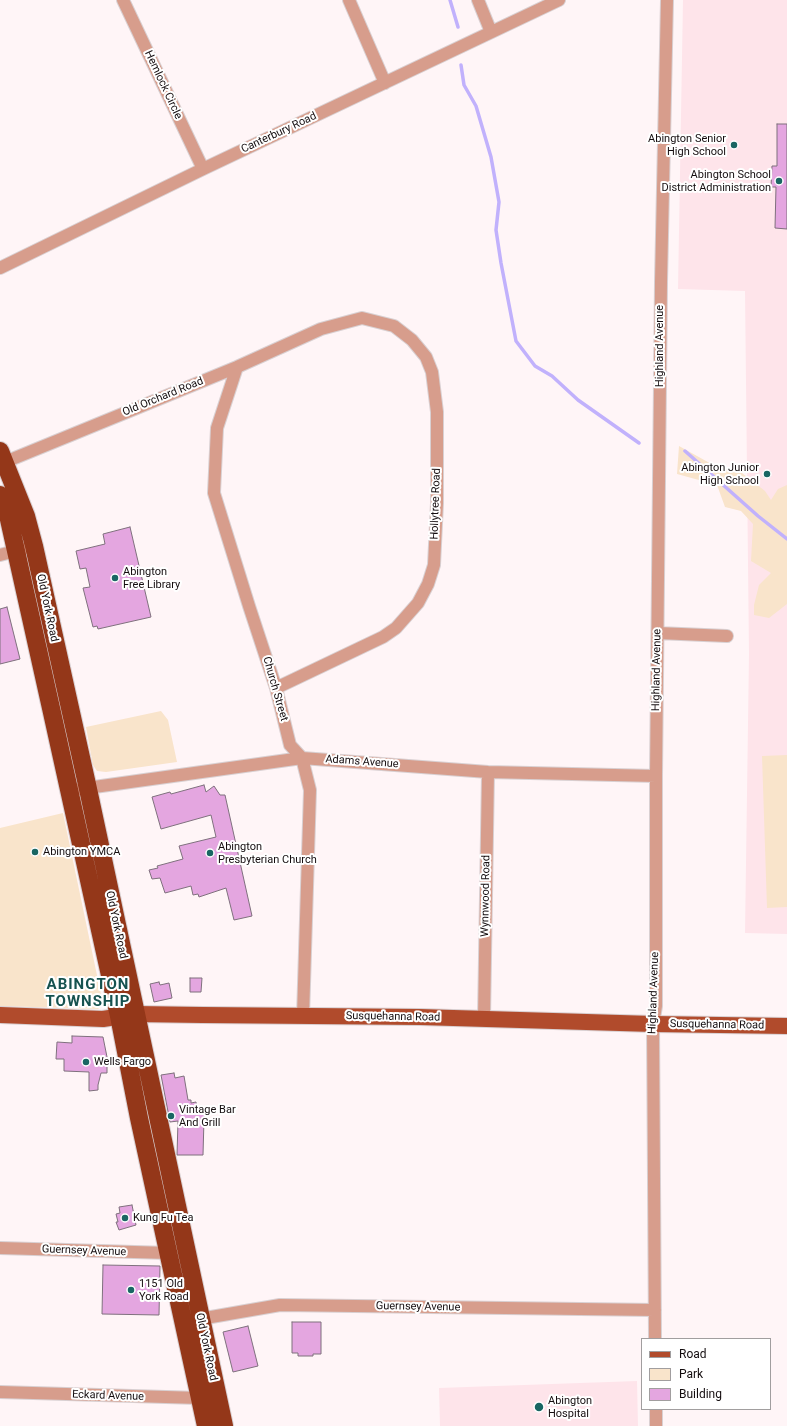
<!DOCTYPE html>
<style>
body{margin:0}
#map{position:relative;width:787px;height:1426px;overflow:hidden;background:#fff5f7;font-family:Roboto,sans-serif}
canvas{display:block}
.legend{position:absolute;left:641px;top:1338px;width:130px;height:72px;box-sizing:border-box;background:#fff;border:1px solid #a19e9f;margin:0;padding:5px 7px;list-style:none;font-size:12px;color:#140d0f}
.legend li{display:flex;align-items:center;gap:8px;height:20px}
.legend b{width:20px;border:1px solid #a19e9f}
</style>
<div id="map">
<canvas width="787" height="1426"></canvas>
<ul class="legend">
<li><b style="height:5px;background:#b14b2c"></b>Road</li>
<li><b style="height:11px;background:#f9e4cb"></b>Park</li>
<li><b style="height:11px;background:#e4a6e0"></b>Building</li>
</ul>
</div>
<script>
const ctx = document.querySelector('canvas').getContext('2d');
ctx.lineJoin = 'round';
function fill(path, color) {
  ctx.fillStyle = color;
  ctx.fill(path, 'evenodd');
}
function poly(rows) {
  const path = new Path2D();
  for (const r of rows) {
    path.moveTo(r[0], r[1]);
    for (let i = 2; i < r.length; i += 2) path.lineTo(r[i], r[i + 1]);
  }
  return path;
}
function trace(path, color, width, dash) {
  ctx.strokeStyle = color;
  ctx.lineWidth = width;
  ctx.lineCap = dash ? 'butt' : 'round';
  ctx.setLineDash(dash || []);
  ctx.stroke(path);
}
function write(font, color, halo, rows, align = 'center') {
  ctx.font = font + ' Roboto,sans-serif';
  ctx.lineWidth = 4;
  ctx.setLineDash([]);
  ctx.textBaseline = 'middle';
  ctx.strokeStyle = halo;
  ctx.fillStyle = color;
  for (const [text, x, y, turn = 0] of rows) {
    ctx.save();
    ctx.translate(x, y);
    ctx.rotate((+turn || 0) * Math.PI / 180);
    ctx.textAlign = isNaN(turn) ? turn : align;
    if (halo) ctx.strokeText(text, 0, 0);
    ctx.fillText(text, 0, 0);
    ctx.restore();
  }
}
const built = poly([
 [683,0,787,0,787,934,745,933,749,654,745,291,678,289],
 [637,1381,638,1426,440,1426,439,1388]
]);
const green = poly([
 [679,446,715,466,742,473,765,491,771,500,778,489,787,485,787,604,769,618,754,615,754,605,759,585,771,573,751,561,753,524,741,511,725,507,717,485,677,474],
 [161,711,168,720,177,762,106,772,97,771,93,765,86,727],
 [787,755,787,907,767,908,762,756],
 [63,813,103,1004,98,1009,0,1006,0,828]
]);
const stream = poly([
 [450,0,458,27],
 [461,65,464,85,476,106,491,157,499,202,496,230,501,263,516,341,535,366,552,376,578,400,639,443],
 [685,451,758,516,787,539]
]);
const building = poly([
 [777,124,787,124,787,229,775,228,776,187,771,187,772,166,777,166,777,124],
 [130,527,151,617,98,629,97,626,93,627,83,588,90,587,86,568,80,569,76,551,105,544,103,534,130,527],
 [7,607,20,659,0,664,0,609,7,607],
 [204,785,206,792,214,786,220,795,225,795,252,916,234,920,226,888,199,897,198,894,193,895,191,886,165,893,160,878,152,879,149,870,158,868,157,866,183,859,179,846,216,837,211,815,161,829,152,797,170,792,171,794,204,785],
 [190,978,202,978,201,992,190,992,190,978],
 [159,982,160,985,169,983,172,998,154,1002,150,984,159,982],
 [72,1036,103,1037,107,1057,107,1073,101,1073,98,1085,98,1090,89,1091,89,1072,64,1071,64,1059,56,1059,57,1042,72,1043,72,1036],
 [174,1073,175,1078,184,1076,188,1100,191,1100,191,1103,196,1102,197,1111,204,1110,205,1119,204,1119,203,1155,177,1155,178,1121,170,1122,161,1075,174,1073],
 [132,1205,136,1225,119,1230,116,1222,118,1222,116,1214,120,1213,119,1207,132,1205],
 [103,1265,160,1266,159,1315,102,1314,103,1265],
 [292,1322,321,1322,321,1354,313,1354,313,1356,298,1356,298,1353,292,1353,292,1322],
 [248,1326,258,1366,233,1372,223,1332,248,1326]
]);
const minor = poly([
 [123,0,203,169],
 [349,0,385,83],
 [478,0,491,32],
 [0,268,203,169,559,0],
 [237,367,217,428,214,493,249,606,276,688,290,745,302,758,310,790,303,1016],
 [5,462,237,367,321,329,362,318,394,326,412,340,426,357,432,372,437,412,437,503,434,565,428,584,418,603,396,628,383,637,276,688],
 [0,555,23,549],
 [658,633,727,636],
 [80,789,302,758,488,772,656,776],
 [484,1019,488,772],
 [0,1248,168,1253],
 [194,1320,280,1305,655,1310],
 [655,1339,653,1024,656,1006,656,776,661,282,667,0],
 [0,1392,199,1398,207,1397],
 [656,1409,656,1426]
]);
const major = poly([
 [0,1015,103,1019,135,1014,203,1015,420,1017,653,1024,787,1026]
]);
const highway = poly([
 [0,451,26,516,34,546,88,789,224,1426],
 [0,495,8,515,51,708,119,1016,139,1118,206,1426]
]);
const markers = [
 [734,145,4,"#196663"],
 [779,181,4,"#196663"],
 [767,474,4,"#196663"],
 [115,578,4,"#196663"],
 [35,852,4,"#196663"],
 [210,853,4,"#196663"],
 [86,1062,4,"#196663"],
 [171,1116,4,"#196663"],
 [125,1218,4,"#196663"],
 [131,1290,4,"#196663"],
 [539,1407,5,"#196663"]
];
const streetNames = [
 ["Hemlock Circle",163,85,65],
 ["Canterbury Road",279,133,-25],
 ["Highland Avenue",660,346,-90],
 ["Old Orchard Road",163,397,-22],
 ["Hollytree Road",436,504,-88],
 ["Old York Road",47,608,78],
 ["Highland Avenue",657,670,-89],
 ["Church Street",275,689,74],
 ["Adams Avenue",362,762,4],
 ["Wynnwood Road",486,896,-89],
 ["Old York Road",116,925,78],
 ["Highland Avenue",654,993,-88],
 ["Susquehanna Road",393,1017,1],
 ["Susquehanna Road",717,1025,1],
 ["Guernsey Avenue",84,1251,2],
 ["Guernsey Avenue",418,1307,1],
 ["Old York Road",206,1347,78],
 ["Eckard Avenue",108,1396,2]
];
const poiNames = [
 ["Abington Senior",726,139,"right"],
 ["High School",726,152,"right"],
 ["Abington School",771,175,"right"],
 ["District Administration",771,188,"right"],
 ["Abington Junior",759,468,"right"],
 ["High School",759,481,"right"],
 ["Abington",123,572],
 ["Free Library",123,585],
 ["Abington",218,847],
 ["Presbyterian Church",218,860],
 ["Abington YMCA",43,852],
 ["Wells Fargo",94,1062],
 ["Vintage Bar",179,1110],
 ["And Grill",179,1123],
 ["Kung Fu Tea",133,1218],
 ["1151 Old",139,1284],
 ["York Road",139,1297],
 ["Abington",548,1401],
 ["Hospital",548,1414]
];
const districtNames = [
 ["ABINGTON",88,985],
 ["TOWNSHIP",88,1002]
];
fill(built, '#fee4ea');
fill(green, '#f9e4cb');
trace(stream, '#c1b1fc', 3.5);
fill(building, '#e4a6e0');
trace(building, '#7f707d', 1);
trace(minor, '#d9d0d2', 14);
trace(major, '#d9d0d2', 18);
trace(highway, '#d9d0d2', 20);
trace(minor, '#d79d8c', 12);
trace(major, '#b14b2c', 16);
trace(highway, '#943719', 18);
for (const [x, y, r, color] of markers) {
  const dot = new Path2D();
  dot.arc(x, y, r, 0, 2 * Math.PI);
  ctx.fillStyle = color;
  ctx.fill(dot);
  trace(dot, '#fff', 1.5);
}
write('11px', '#140d0f', '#fff', streetNames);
write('11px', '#140d0f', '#fff', poiNames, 'left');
ctx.letterSpacing = '1px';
write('bold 15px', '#16524f', '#fff', districtNames);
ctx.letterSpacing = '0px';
</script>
